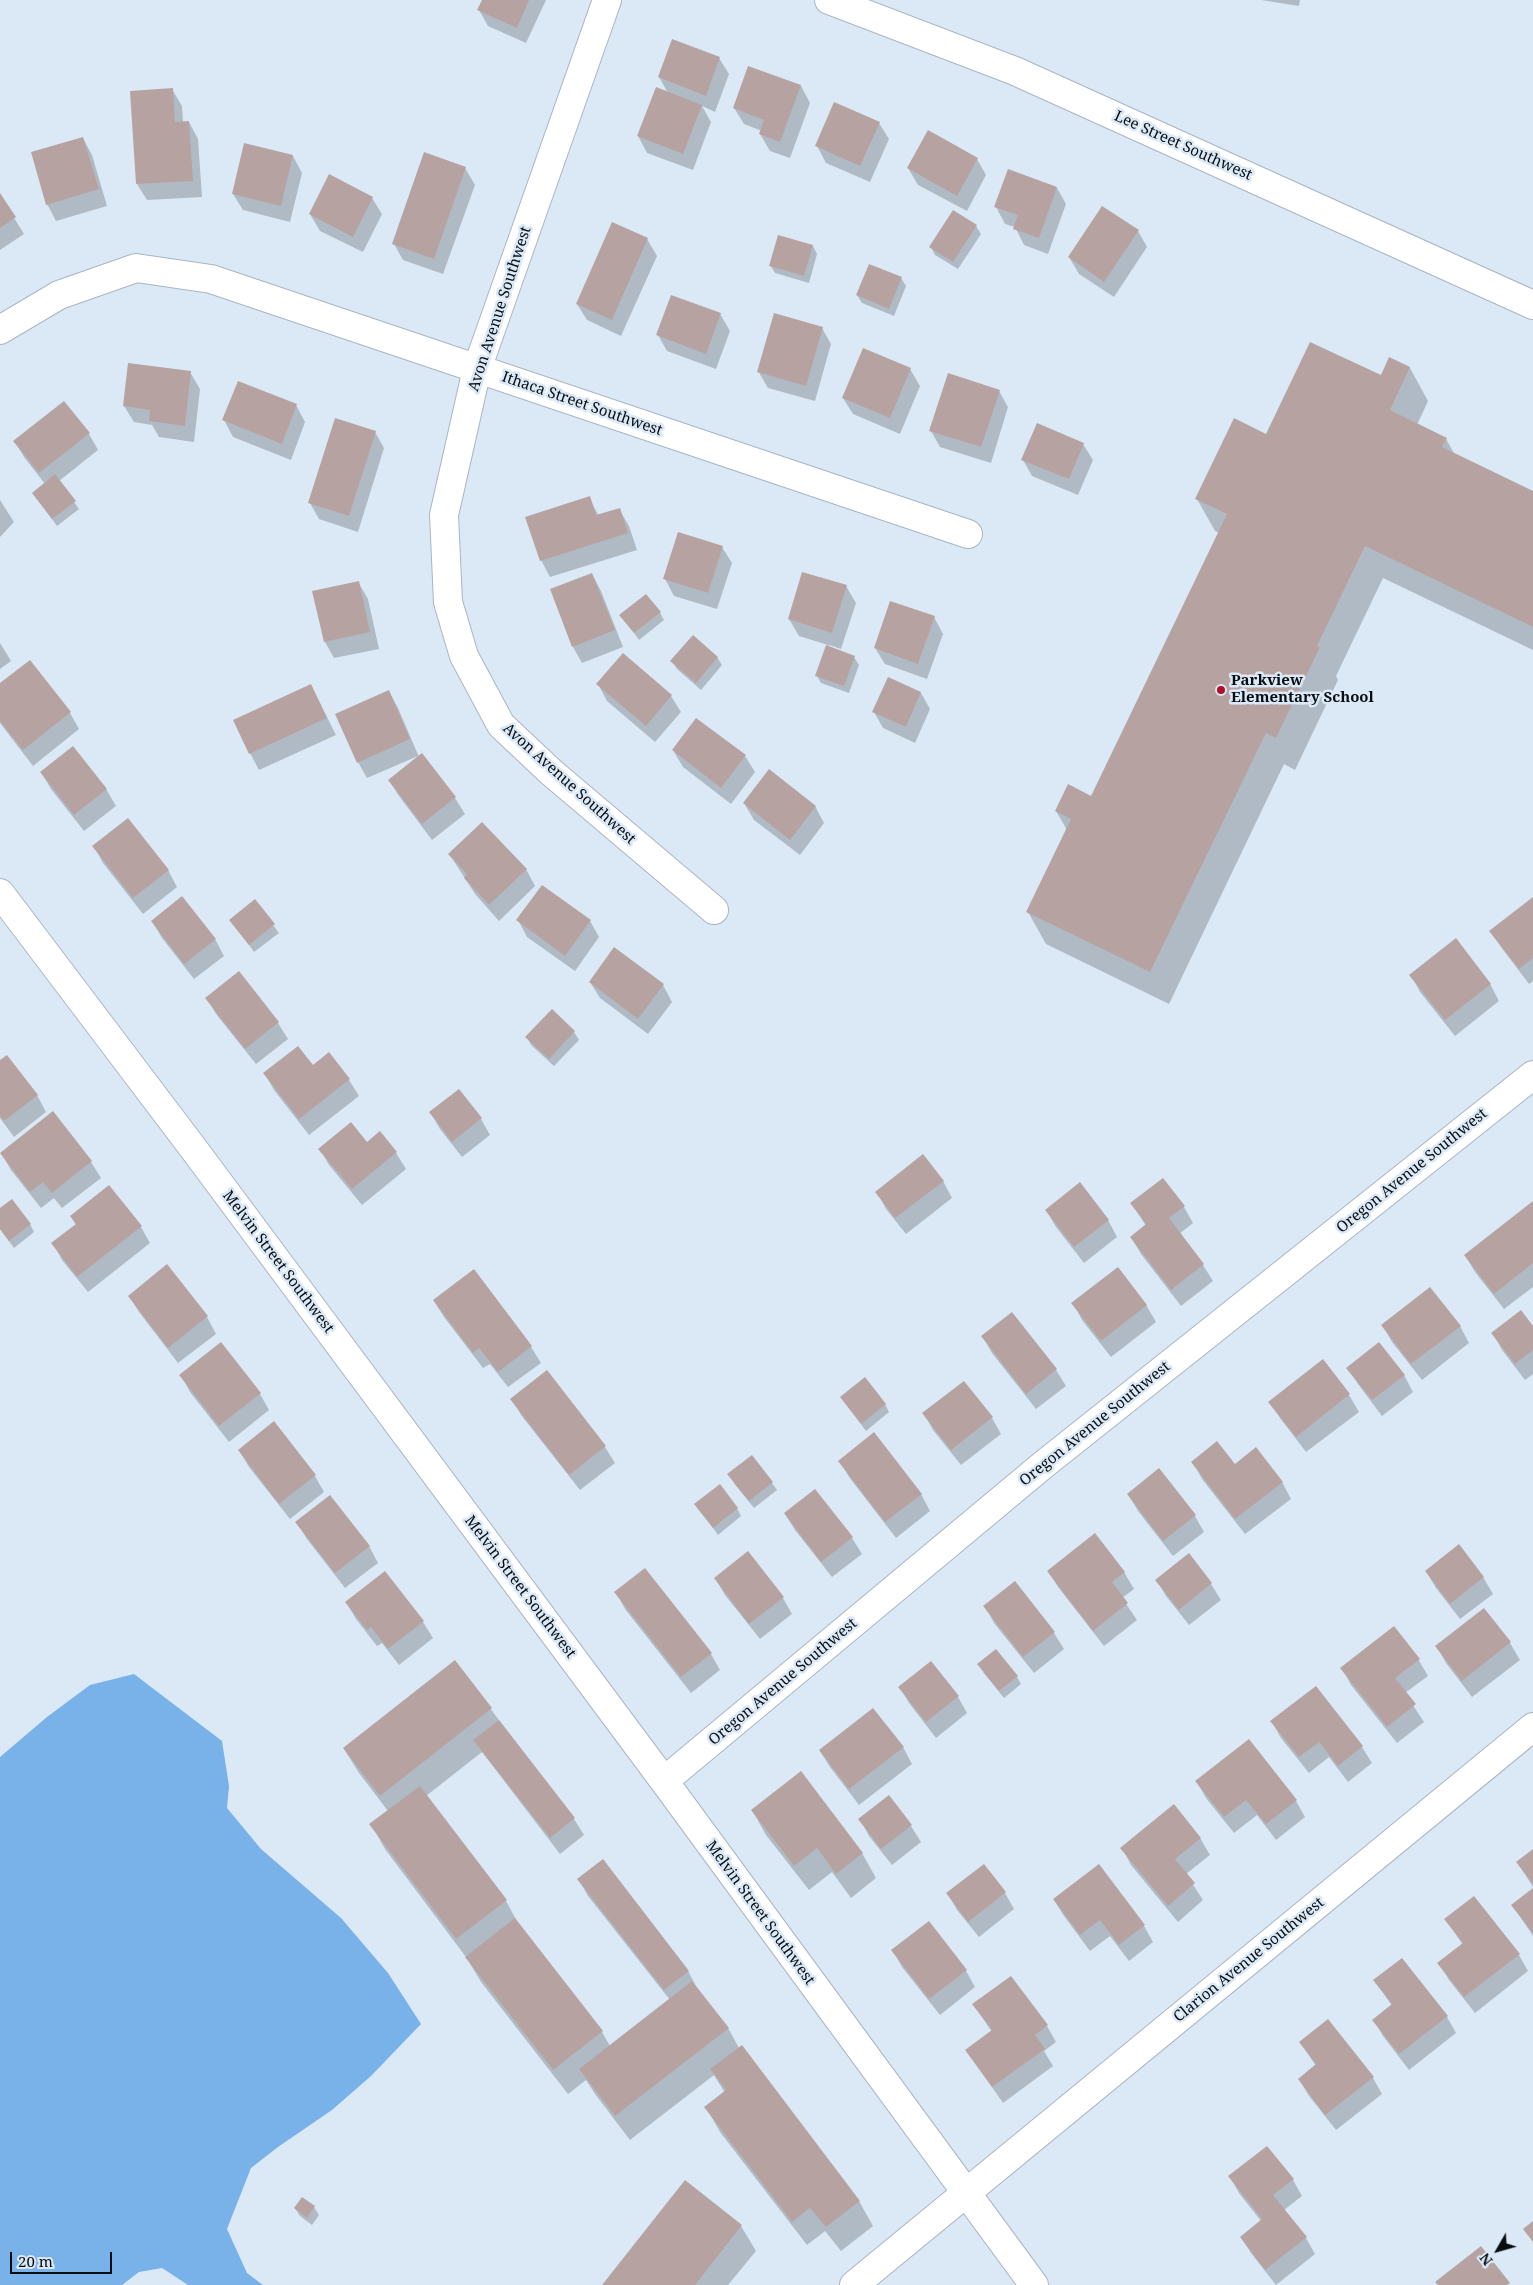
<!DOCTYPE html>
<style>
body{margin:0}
#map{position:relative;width:1533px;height:2285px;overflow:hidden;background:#dbe9f6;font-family:"Noto Serif",serif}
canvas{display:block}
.north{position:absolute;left:1473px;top:2225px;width:50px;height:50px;-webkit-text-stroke:4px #dbe9f6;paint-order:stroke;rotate:232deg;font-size:14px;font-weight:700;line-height:20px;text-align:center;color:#080d11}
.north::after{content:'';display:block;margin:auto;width:18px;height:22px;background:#080d11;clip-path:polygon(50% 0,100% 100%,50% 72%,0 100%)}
.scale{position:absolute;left:10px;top:2252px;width:102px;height:22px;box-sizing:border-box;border:2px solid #080d11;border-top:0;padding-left:6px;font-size:15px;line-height:18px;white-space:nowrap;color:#080d11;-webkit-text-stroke:4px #dbe9f6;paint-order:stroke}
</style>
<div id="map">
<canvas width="1533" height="2285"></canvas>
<div class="north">N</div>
<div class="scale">20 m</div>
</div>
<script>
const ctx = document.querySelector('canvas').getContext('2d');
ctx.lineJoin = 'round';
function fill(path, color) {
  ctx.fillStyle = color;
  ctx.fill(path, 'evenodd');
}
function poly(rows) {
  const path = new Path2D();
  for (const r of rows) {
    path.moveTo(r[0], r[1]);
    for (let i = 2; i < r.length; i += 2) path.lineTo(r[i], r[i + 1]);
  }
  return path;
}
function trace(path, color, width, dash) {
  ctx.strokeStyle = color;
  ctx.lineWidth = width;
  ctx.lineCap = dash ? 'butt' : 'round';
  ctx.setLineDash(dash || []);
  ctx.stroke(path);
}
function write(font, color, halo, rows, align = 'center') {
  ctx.font = font + ' "Noto Serif",serif';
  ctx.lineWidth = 5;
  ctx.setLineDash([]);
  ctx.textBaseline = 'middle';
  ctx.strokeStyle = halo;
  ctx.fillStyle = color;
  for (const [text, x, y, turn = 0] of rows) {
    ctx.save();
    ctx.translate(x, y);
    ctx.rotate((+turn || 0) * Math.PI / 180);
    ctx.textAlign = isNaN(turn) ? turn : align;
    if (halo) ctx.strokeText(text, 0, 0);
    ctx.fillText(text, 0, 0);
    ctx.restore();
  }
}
const water = poly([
 [134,1674,222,1741,229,1786,227,1808,261,1849,341,1918,388,1973,421,2024,371,2076,332,2110,278,2147,251,2168,227,2229,247,2273,263,2285,188,2285,162,2268,139,2272,122,2285,0,2285,0,1757,47,1717,90,1685]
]);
const shadow = poly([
 [483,0,546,0,526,43,488,26,479,10],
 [1261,0,1300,0,1299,6],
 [719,58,729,74,715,112,702,106,711,122,693,170,647,153,638,136,668,93,659,77],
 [749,68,801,86,810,103,790,158,770,151,760,134,762,131,744,124,734,108],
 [172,89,182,106,183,123,189,122,198,139,202,197,147,200,137,184],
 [879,123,889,139,870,182,826,163,817,146],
 [83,138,92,155,107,206,56,221,47,204],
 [293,156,302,173,290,222,243,210,233,194],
 [977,159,986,175,967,211,918,185,908,168],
 [465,168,475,185,443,274,403,260,394,244],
 [1057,188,1066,204,1048,254,1024,245,1015,227,1005,224,996,207],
 [0,195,24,234,0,250],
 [372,198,382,214,363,252,320,231,310,214],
 [976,226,981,234,958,269,935,255,931,247],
 [1138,231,1147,247,1114,297,1079,274,1069,257],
 [779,237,813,246,817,254,809,283,775,273,770,265],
 [647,239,657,256,621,336,587,320,577,304],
 [901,278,906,286,894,316,862,303,857,295],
 [720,314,730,331,716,369,667,351,658,335],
 [822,328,831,344,815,401,768,388,758,371],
 [1390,359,1410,368,1428,401,1417,425,1446,439,1455,455,1533,493,1533,650,1383,578,1336,676,1338,680,1295,770,1284,764,1169,1004,1046,944,1028,912,1067,830,1056,811,1092,797,1219,533,1215,531,1197,499,1267,435,1381,377],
 [910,369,920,386,900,434,853,414,843,398],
 [190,372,200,389,194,442,159,437,152,425,134,422,124,406],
 [999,391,1008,407,991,463,940,447,931,431],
 [296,405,305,422,291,460,233,437,224,420],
 [375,432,384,448,358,532,319,519,310,503],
 [89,434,98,450,59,481,79,509,57,526,33,493,45,484,24,457,15,441],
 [1083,444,1093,460,1078,495,1032,476,1023,460],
 [589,498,599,516,619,509,629,526,637,550,550,577,541,560],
 [0,500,14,522,0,537],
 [722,547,732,563,717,609,674,596,665,579],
 [592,574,601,591,623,647,582,663,573,647],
 [358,582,368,599,379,649,334,658,325,642,314,592],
 [846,586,856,603,841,649,829,645,828,648,854,657,859,665,849,693,821,683,817,676,828,645,799,636,789,619],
 [660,613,664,620,639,640,621,615],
 [934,617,943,634,927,679,885,664,875,648],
 [0,643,11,661,0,669],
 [717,657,722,665,701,690,677,669,672,661],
 [598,684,671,696,681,712,655,742,607,701],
 [0,685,70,713,79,729,33,766,0,723],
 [311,685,336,735,259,770,250,753],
 [389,692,398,708,419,757,422,755,455,798,465,814,432,840,399,796,389,780,418,756,367,778,358,762],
 [921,693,930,709,915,743,883,728,874,712],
 [673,750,745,756,755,772,731,804,683,767],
 [41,772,106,789,116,806,84,831,51,789],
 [744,803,815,806,824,823,800,855,754,820],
 [94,846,168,870,177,887,143,914,103,863],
 [450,855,526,869,535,886,499,921,475,894],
 [1533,898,1533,981,1529,984,1501,947,1491,931],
 [255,901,279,933,254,952,231,920],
 [518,920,590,921,599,937,575,971,527,937],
 [152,921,215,939,224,956,194,979,162,938],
 [239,973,278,1023,288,1039,256,1064,216,1014,207,998],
 [1411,975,1490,984,1499,1001,1455,1036,1420,992],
 [590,982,663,985,672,1002,648,1034,600,998],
 [552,1011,574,1032,579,1040,554,1066,531,1045,527,1037],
 [329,1054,349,1080,359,1096,309,1135,274,1090,265,1074,312,1066],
 [0,1062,37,1095,46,1112,14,1137,0,1118],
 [459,1091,481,1119,490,1135,462,1157,440,1129,431,1113],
 [53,1113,91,1162,101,1178,62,1208,54,1198,41,1208,11,1170,1,1153],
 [380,1133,396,1153,406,1169,362,1205,329,1165,320,1149,367,1144],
 [943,1181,952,1198,906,1234,886,1209,877,1192],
 [1533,1202,1533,1287,1504,1309,1475,1272,1465,1255],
 [1132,1203,1184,1207,1193,1223,1179,1234,1203,1265,1213,1281,1181,1306,1141,1254,1131,1237,1146,1226],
 [0,1210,30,1224,34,1232,14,1248,0,1229],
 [1046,1210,1108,1220,1117,1237,1084,1263,1056,1227],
 [71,1216,141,1227,150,1243,88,1292,62,1260,53,1243,76,1225],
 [167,1266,207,1317,216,1334,178,1363,139,1312,129,1296],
 [474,1271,531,1347,541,1363,508,1387,490,1364,483,1368,444,1317,434,1301],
 [1073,1303,1146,1305,1156,1322,1111,1357,1082,1320],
 [1012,1314,1056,1370,1066,1386,1036,1409,992,1353,983,1337],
 [1383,1326,1460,1326,1469,1343,1422,1380,1392,1342],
 [1533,1328,1533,1374,1525,1380,1502,1350,1493,1333],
 [221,1344,260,1394,269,1410,229,1442,190,1392,181,1375],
 [1322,1361,1349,1395,1359,1412,1306,1452,1280,1418,1270,1402],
 [1348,1368,1404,1375,1413,1392,1382,1416,1358,1384],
 [547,1372,605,1447,615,1463,580,1490,521,1415,512,1399],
 [841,1397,885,1404,889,1412,866,1431],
 [924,1414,992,1418,1001,1434,961,1465,933,1430],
 [274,1423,315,1476,324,1492,290,1519,249,1467,239,1450],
 [840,1461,921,1494,930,1511,896,1538,849,1477],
 [1193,1462,1282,1482,1291,1499,1245,1534,1202,1479],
 [733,1482,772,1483,777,1490,754,1508],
 [815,1490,852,1538,862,1554,832,1577,795,1530,785,1514],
 [1128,1494,1195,1516,1204,1532,1173,1556,1138,1511],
 [696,1504,737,1508,741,1516,718,1535],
 [297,1523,369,1546,378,1563,345,1588,307,1539],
 [1189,1555,1211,1584,1221,1600,1189,1625,1166,1596,1157,1580],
 [645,1569,711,1654,720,1670,691,1693,625,1609,616,1592],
 [1048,1571,1124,1572,1134,1589,1122,1598,1137,1620,1104,1646,1058,1587],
 [1426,1571,1483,1577,1493,1594,1460,1619,1436,1588],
 [385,1572,423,1622,433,1638,399,1665,382,1643,377,1646,356,1619,346,1602],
 [715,1578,783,1598,792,1614,760,1639,725,1595],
 [1015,1583,1054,1633,1064,1649,1034,1673,994,1623,985,1606],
 [1484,1610,1510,1643,1520,1660,1472,1697,1446,1663,1437,1647],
 [1418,1659,1428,1676,1405,1693,1424,1722,1397,1743,1351,1685,1342,1668],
 [455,1662,574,1819,584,1835,560,1854,482,1752,426,1796,506,1901,519,1925,602,2032,610,2046,670,2000,588,1896,579,1880,688,1971,697,1988,728,2028,739,2048,859,2201,873,2226,841,2251,825,2231,807,2245,720,2132,706,2107,725,2093,714,2075,630,2140,595,2094,586,2080,568,2094,481,1982,466,1957,385,1849,371,1824,388,1811,359,1773,344,1749],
 [983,1672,1017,1677,1021,1684,1004,1698],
 [900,1687,958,1697,967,1713,936,1738,909,1703],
 [1316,1687,1362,1747,1372,1763,1348,1782,1329,1757,1309,1773,1281,1738,1272,1722],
 [903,1747,912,1764,859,1805,830,1767,820,1751],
 [1197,1782,1296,1801,1305,1817,1276,1840,1257,1815,1234,1833,1206,1798],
 [889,1797,911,1826,921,1842,892,1865,869,1836,860,1819],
 [752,1810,862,1853,876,1878,851,1898,832,1872,809,1890,766,1835],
 [1200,1838,1210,1855,1186,1874,1203,1900,1178,1922,1131,1865,1122,1848],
 [1533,1850,1533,1887,1517,1862],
 [984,1866,1005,1893,1014,1909,979,1937,957,1910,948,1894],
 [1533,1890,1533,1936,1513,1906],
 [1054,1900,1144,1926,1153,1942,1129,1961,1110,1936,1090,1951,1064,1916],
 [1446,1920,1519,1955,1528,1971,1475,2013,1449,1980,1439,1963,1463,1945],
 [893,1951,966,1971,975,1987,940,2015,902,1967],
 [1011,1977,1047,2026,1056,2042,1044,2051,1053,2066,1003,2103,967,2051,992,2032,974,2005],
 [1375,1981,1447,2017,1456,2033,1409,2070,1383,2036,1374,2020,1392,2006],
 [1300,2042,1373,2078,1382,2094,1336,2130,1309,2096,1299,2079,1316,2066],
 [1230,2177,1293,2180,1302,2196,1284,2210,1306,2238,1315,2254,1276,2285,1251,2253,1241,2237,1261,2221,1239,2193],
 [685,2182,741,2226,756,2251,728,2285,603,2285],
 [314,2207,319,2215,312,2225,300,2216,295,2208]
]);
const building = poly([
 [482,0,529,0,517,28,477,10],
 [672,39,720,57,706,96,658,77],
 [748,66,801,85,780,142,759,134,764,120,733,108],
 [656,87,702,105,683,154,637,136],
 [173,88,175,122,189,121,193,181,136,184,130,91],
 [834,102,880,122,860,166,815,146],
 [928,130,978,158,957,196,907,168],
 [83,137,99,189,46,205,31,152],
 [244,143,293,155,281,206,232,194],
 [424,152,466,167,434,259,392,244],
 [1008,169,1057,187,1039,238,1013,229,1018,215,994,207],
 [329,174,373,197,353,237,309,214],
 [0,193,16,217,0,228],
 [1102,206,1139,230,1104,282,1068,257],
 [953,210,977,225,953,262,929,247],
 [612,222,648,238,612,320,576,304],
 [778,235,813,245,804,276,769,266],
 [869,264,902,277,889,309,856,295],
 [671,295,721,313,706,354,656,335],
 [774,313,823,327,806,386,757,372],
 [1310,342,1381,375,1389,357,1410,367,1390,410,1447,438,1442,447,1533,491,1533,627,1365,546,1317,646,1320,647,1276,738,1266,733,1150,972,1026,912,1071,819,1055,811,1068,784,1091,796,1227,514,1195,499,1234,418,1266,434],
 [863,348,911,368,890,418,842,398],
 [128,363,191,371,185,426,149,421,150,410,123,406],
 [948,373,1000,390,981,447,929,431],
 [238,381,297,404,282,444,222,420],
 [64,401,90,433,39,473,13,441],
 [335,418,376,431,349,516,308,503],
 [1037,423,1084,443,1069,479,1021,460],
 [55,474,76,501,52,519,32,493],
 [590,496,596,515,620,508,628,533,540,561,525,517],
 [678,532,723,546,708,593,663,579],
 [802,572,847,585,832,633,788,619],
 [592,573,615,630,572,647,550,589],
 [359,581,370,632,324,642,312,591],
 [646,594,661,612,634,633,619,615],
 [890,601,935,616,918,664,874,648],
 [693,635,718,657,696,683,670,661],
 [826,645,855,656,844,686,815,676],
 [623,653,672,695,646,726,596,684],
 [30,660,71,712,23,750,0,721,0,683],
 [888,677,921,692,906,727,872,712],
 [311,684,327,718,249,754,233,720],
 [389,690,410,739,357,763,335,714],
 [696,718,746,755,721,788,672,750],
 [73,746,107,789,74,815,40,772],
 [422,753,456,797,422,824,388,780],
 [769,769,816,806,790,840,743,803],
 [128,818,169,870,133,898,92,846],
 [482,822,527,869,489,905,464,878,467,874,448,854],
 [542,885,591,920,565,956,516,920],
 [182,896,216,939,184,964,151,921],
 [1533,897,1533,958,1519,969,1489,931],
 [255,899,275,924,249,945,229,920],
 [1456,938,1491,984,1445,1020,1409,975],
 [614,947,664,984,638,1019,589,982],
 [239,971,279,1022,245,1049,205,998],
 [552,1009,575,1031,549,1059,525,1037],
 [298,1046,313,1065,329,1052,350,1079,299,1119,263,1073],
 [7,1055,38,1095,4,1121,0,1116,0,1060],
 [459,1089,482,1118,452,1142,429,1112],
 [53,1111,92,1161,52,1193,43,1182,30,1192,0,1153],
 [351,1122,367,1142,380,1131,397,1152,352,1189,318,1149],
 [923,1154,944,1181,895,1218,875,1192],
 [1163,1178,1185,1206,1169,1218,1204,1264,1171,1290,1130,1237,1146,1224,1130,1203],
 [1080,1182,1109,1220,1074,1247,1045,1210],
 [109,1185,142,1226,77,1277,51,1243,76,1224,70,1216],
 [12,1199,31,1224,9,1241,0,1229,0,1208],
 [1533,1201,1533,1263,1494,1294,1464,1255],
 [167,1264,208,1316,168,1348,128,1296],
 [1118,1267,1147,1305,1101,1341,1071,1303],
 [474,1269,532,1346,498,1372,479,1348,473,1353,433,1300],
 [1430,1287,1461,1326,1411,1364,1381,1325],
 [1521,1310,1533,1326,1533,1350,1515,1364,1491,1333],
 [1012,1312,1057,1369,1026,1394,981,1336],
 [221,1342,261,1393,219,1426,179,1375],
 [1379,1342,1405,1375,1372,1400,1346,1368],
 [1323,1359,1350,1394,1296,1437,1268,1402],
 [547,1370,606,1446,569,1475,510,1399],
 [865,1377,886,1404,861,1424,840,1397],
 [964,1381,993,1417,951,1450,922,1413],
 [274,1421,316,1475,279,1504,238,1450],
 [874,1432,922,1494,885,1522,838,1461],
 [1217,1441,1235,1464,1256,1447,1283,1482,1235,1519,1191,1462],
 [752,1455,773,1482,749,1501,727,1474],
 [1159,1468,1196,1515,1163,1541,1127,1494],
 [720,1484,738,1508,713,1528,694,1504],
 [815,1489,853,1537,821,1562,784,1513],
 [330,1495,370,1546,335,1573,295,1522],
 [1095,1533,1125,1572,1112,1582,1128,1603,1093,1631,1047,1571],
 [1459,1544,1484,1577,1450,1604,1425,1571],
 [748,1551,784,1597,749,1624,714,1578],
 [1189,1553,1212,1583,1179,1610,1155,1580],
 [645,1568,712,1653,681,1677,614,1592],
 [385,1571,424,1621,388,1649,371,1627,367,1630,345,1602],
 [1015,1581,1055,1632,1023,1657,983,1606],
 [1484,1608,1511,1642,1462,1681,1435,1646],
 [1394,1626,1420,1659,1395,1678,1416,1704,1387,1727,1340,1668],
 [996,1649,1018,1676,999,1691,977,1664],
 [455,1660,492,1708,380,1796,343,1748],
 [931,1661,959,1696,926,1722,898,1687],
 [1316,1686,1363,1746,1338,1766,1319,1742,1299,1757,1270,1721],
 [873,1708,904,1747,849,1789,819,1750],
 [499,1720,575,1818,550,1838,473,1740],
 [1249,1739,1297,1800,1266,1824,1246,1800,1224,1817,1195,1781],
 [801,1771,863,1853,836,1874,817,1848,794,1866,751,1810],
 [420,1786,507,1900,456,1939,369,1824],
 [889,1795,912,1825,881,1849,858,1819],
 [1174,1804,1201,1838,1175,1859,1195,1883,1168,1906,1120,1848],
 [1533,1849,1533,1884,1516,1862],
 [603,1859,689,1971,664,1990,577,1879],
 [984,1864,1006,1892,968,1922,946,1893],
 [1099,1864,1145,1925,1119,1945,1100,1920,1080,1935,1053,1899],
 [1533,1888,1533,1933,1511,1905],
 [1474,1896,1520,1954,1464,1997,1437,1963,1463,1943,1444,1919],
 [515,1918,603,2031,553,2070,465,1957],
 [929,1921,967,1970,929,1999,891,1950],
 [1402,1958,1448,2016,1399,2054,1372,2020,1392,2004,1373,1980],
 [1011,1976,1048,2025,1035,2035,1045,2049,992,2087,965,2050,992,2030,972,2004],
 [692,1981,729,2028,615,2116,579,2069],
 [1328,2019,1374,2077,1325,2115,1298,2079,1316,2064,1299,2042],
 [742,2045,860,2201,826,2227,810,2208,792,2222,704,2107,726,2090,710,2069],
 [1267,2146,1294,2179,1273,2195,1307,2237,1265,2270,1240,2237,1262,2219,1228,2176],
 [685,2180,742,2225,695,2285,602,2285],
 [302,2197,315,2206,307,2218,294,2208],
 [1533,2221,1533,2242,1523,2229],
 [1481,2246,1510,2283,1507,2285,1438,2285,1435,2282]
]);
const street = poly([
 [607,0,477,369,444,515,448,602,464,656,501,725,551,772,714,910],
 [829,0,1015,71,1533,305],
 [0,330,59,295,136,268,211,279,968,534],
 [0,893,196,1152,664,1781,1034,2285],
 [664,1781,1043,1465,1533,1075],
 [854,2285,1533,1727]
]);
const markers = [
 [1221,690,5,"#aa1426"]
];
const streetNames = [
 ["Lee Street Southwest",1183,146,24],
 ["Avon Avenue Southwest",500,309,-72],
 ["Ithaca Street Southwest",582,404,19],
 ["Avon Avenue Southwest",569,784,42],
 ["Oregon Avenue Southwest",1412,1171,-39],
 ["Melvin Street Southwest",278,1262,53],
 ["Oregon Avenue Southwest",1095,1424,-39],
 ["Melvin Street Southwest",520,1587,53],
 ["Oregon Avenue Southwest",783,1682,-40],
 ["Melvin Street Southwest",760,1913,54],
 ["Clarion Avenue Southwest",1249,1960,-39]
];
const poiNames = [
 ["Parkview",1231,681],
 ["Elementary School",1231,698]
];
fill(water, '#78b2e9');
fill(shadow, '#0003');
fill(building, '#b6a3a1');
trace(street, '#a9b5c2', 30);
trace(street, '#fff', 28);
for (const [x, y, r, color] of markers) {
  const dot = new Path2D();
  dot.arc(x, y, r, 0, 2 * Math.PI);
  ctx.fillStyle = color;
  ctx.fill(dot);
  trace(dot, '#dbe9f6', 2);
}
write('15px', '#080d11', '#dbe9f6', streetNames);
write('bold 15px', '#080d11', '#dbe9f6', poiNames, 'left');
</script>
